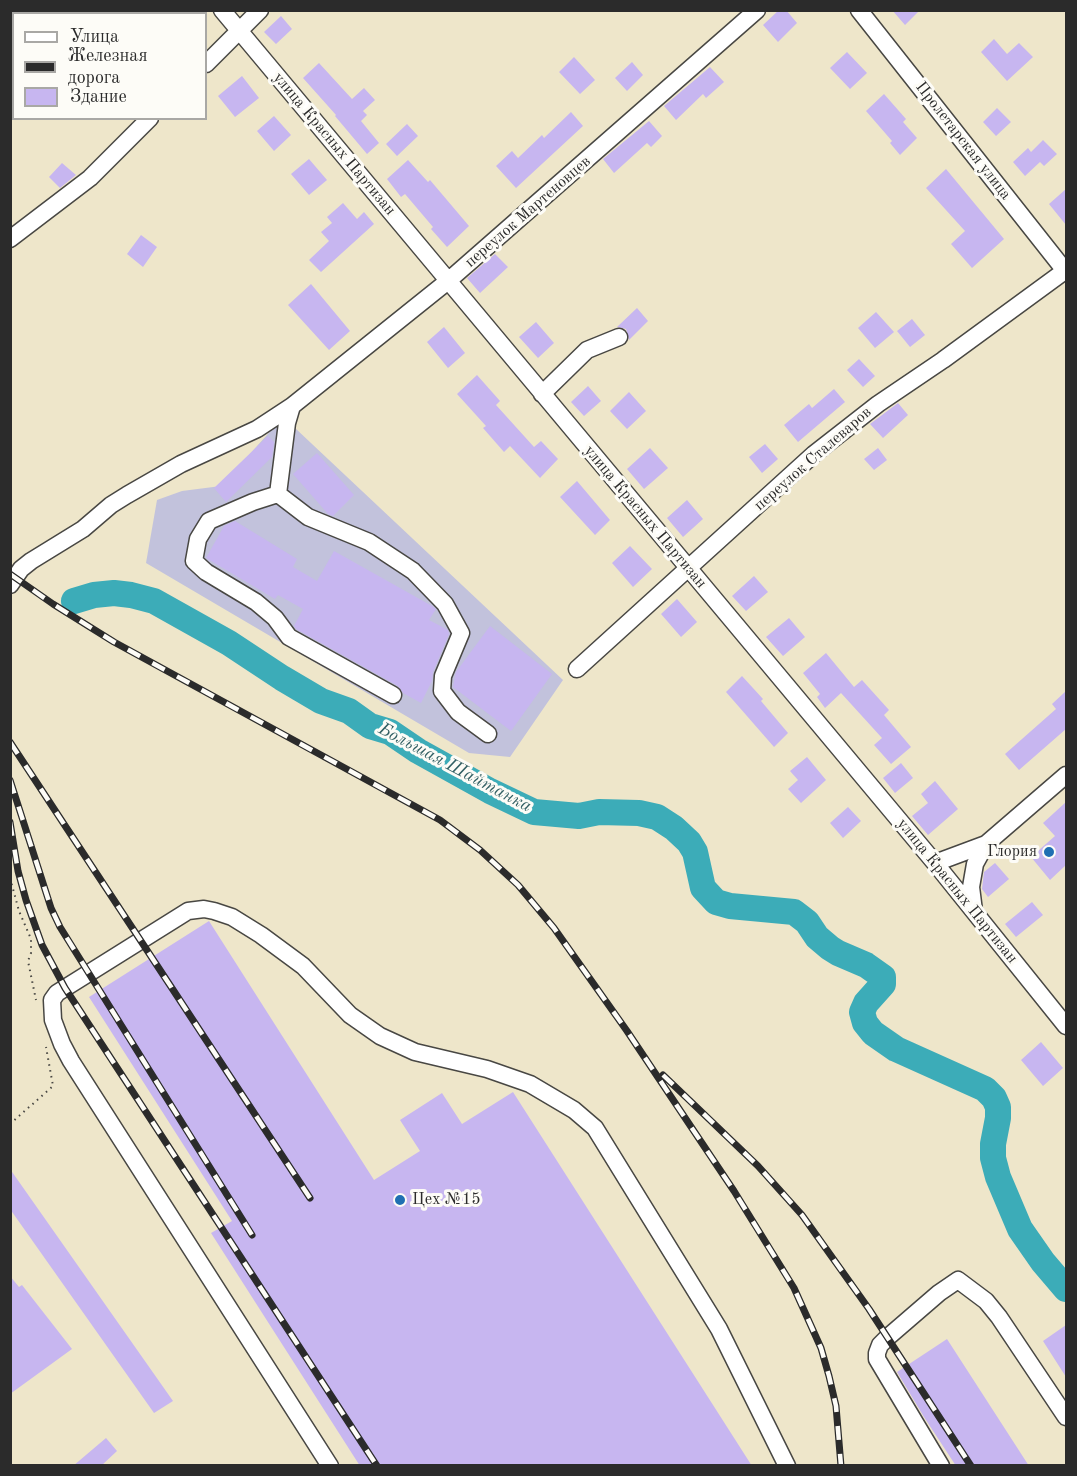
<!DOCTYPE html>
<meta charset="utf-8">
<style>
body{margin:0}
#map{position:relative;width:1077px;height:1476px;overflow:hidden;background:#eee6ca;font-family:"Old Standard TT",serif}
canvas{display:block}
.frame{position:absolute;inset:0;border:12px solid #2b2b2b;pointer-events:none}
.legend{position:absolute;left:12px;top:12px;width:195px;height:108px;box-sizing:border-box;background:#fdfcf7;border:2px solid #a9a8a5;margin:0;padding:8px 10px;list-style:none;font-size:18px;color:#2b2b2b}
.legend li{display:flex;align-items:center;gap:12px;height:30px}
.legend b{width:30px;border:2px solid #a9a8a5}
</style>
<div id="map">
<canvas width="1077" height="1476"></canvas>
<div class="frame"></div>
<ul class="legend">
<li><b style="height:8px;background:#fff"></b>Улица</li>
<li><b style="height:8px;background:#2b2b2b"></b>Железная дорога</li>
<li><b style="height:16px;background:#c7b6f0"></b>Здание</li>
</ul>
</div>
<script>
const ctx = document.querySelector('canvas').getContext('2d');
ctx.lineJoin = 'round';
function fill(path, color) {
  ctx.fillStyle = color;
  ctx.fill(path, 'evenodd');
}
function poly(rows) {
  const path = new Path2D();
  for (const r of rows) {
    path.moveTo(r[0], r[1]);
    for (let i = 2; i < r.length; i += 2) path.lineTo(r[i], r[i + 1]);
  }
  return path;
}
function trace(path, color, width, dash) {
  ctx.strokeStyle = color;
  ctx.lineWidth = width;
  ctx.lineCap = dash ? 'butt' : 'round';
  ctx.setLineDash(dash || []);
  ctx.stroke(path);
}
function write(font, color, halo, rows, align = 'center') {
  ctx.font = font + ' "Old Standard TT",serif';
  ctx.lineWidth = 6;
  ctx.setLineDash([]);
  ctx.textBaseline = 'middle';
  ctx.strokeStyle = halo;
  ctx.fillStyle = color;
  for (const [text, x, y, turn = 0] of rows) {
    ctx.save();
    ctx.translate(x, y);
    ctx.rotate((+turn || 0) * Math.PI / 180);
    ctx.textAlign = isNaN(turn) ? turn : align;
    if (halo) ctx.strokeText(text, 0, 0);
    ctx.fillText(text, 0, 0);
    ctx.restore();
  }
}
const industrial = poly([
 [287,423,295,428,563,680,510,757,469,753,146,563,157,500,182,491,221,486,275,426]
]);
const river = poly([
 [74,601,94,595,114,593,131,595,154,601,229,643,282,678,321,701,349,711,370,726,390,732,418,751,490,791,534,812,579,816,599,812,639,813,657,817,674,828,689,842,695,852,703,888,716,902,730,906,794,912,807,922,817,937,830,948,838,953,866,965,883,977,883,984,866,1003,862,1012,865,1023,873,1033,896,1049,985,1089,994,1098,998,1107,998,1118,993,1144,993,1158,998,1177,1020,1229,1043,1262,1066,1289]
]);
const building = poly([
 [779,10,786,10,797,23,778,42,763,25],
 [892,10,920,10,905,25],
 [281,16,292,29,276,44,264,32],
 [994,39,1007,54,1019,43,1033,57,1007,81,981,52],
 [847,52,867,73,850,89,830,68],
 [574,57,595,80,580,94,559,72],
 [632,62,643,75,627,91,615,78],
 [319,63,352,99,364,88,375,100,363,111,367,115,361,121,379,143,367,154,335,116,336,115,303,78],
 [710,67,724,82,706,98,703,94,676,120,664,106],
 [242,76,259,98,235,117,218,96],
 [884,94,906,119,903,122,917,138,900,155,890,143,892,141,866,111],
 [997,108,1011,122,996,136,983,122],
 [571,112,583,126,516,188,496,166,512,151,518,158,542,135,544,138],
 [274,116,291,135,274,151,257,131],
 [649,121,662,136,651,147,647,143,614,173,603,159],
 [407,124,418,136,397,156,386,144],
 [1043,140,1057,154,1044,166,1040,162,1025,176,1013,162,1028,148,1031,152],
 [309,159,327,180,309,195,291,174],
 [408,160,428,182,430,180,469,226,447,247,431,229,433,227,405,194,401,197,387,179],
 [62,163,76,175,60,188,49,177],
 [946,169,1004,239,972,268,951,244,965,231,926,188],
 [1066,189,1066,225,1049,204],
 [343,203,357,219,364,212,374,224,321,272,309,260,329,241,321,232,332,223,327,217],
 [141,235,157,247,143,267,127,254],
 [495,254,508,267,480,293,467,278],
 [311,284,350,331,329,350,288,305],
 [637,308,648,321,629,340,626,329,617,327],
 [876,312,894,332,875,348,858,328],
 [912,319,925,335,910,347,897,331],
 [536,322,554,343,538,358,519,337],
 [444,327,465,353,448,368,427,342],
 [859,359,875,376,863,387,847,370],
 [477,375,500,401,496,405,534,447,541,441,558,459,540,478,510,446,504,452,483,428,486,426,457,394],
 [588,386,601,401,584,416,571,402],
 [834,389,845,402,798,442,784,425,809,404,812,408],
 [629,392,646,411,627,429,610,411],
 [898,403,908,415,883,438,870,424],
 [268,436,274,442,272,457,226,502,214,488],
 [765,444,778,459,762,473,749,457],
 [650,448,668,468,644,489,627,469],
 [878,448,887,460,874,470,864,459],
 [317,453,354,495,333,516,328,514,293,474],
 [577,481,610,520,595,535,560,497],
 [687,500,703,519,683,537,667,518],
 [235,521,297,559,293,567,317,581,334,551,432,606,436,609,429,620,448,630,449,634,433,672,432,681,421,703,403,693,398,686,296,629,294,626,303,609,278,595,275,599,206,558,224,526],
 [630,546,652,569,633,587,612,563],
 [754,576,768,592,746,611,732,596],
 [677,599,697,622,681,637,661,614],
 [789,618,805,637,783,656,766,637],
 [490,626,552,674,511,731,453,687,456,672],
 [826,653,854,687,862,680,889,710,884,715,911,747,891,764,874,745,882,738,841,693,825,708,817,697,820,694,803,673],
 [742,676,763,699,761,701,788,733,774,747,726,692],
 [1066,691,1066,729,1019,770,1005,754,1056,709,1052,704],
 [807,757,826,780,801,803,788,789,798,780,790,771],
 [901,763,913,778,895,793,883,778],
 [935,781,958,809,928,835,912,816,928,803,921,794],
 [1066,802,1066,865,1050,880,1031,857,1055,836,1043,823],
 [848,807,861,821,843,838,830,823],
 [995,863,1009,879,988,897,982,889,984,872],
 [1032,902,1043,915,1016,937,1005,924],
 [209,921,374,1180,420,1151,400,1120,442,1093,462,1124,513,1092,752,1466,360,1466,211,1233,232,1221,89,997],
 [1041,1042,1063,1068,1043,1086,1021,1060],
 [10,1169,173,1401,154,1413,10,1209],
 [10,1276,19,1287,22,1285,72,1349,10,1394],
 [1066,1325,1066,1377,1043,1341],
 [947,1339,1029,1466,956,1466,924,1417,897,1372],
 [106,1438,117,1451,101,1466,73,1466]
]);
const path = poly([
 [10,878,19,911,31,939,31,953,28,961,36,1000],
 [10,1124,53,1086,46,1047]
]);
const minor = poly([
 [222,10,935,863,1066,1026],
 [859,10,1066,272],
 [206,64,260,10],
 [10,239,90,178,150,118],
 [542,394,587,350,619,337],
 [292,406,287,423,278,494,308,517,369,542,413,571,445,604,461,633,443,676,442,691,458,712,488,734],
 [278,494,253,502,209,521,198,539,194,561,206,572,256,602,275,618,289,637,393,695],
 [10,585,21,569,31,561,83,529,111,505,127,495,181,464,257,429,292,406,448,281,757,10],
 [577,669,814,454,878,404,943,360,1066,270],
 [935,863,986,844],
 [974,911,971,887,975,864,986,844,1066,775],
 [330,1466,71,1061,62,1044,53,1020,52,1000,57,993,188,911,204,909,214,911,232,917,261,935,303,966,350,1015,380,1036,415,1052,487,1069,530,1084,574,1110,595,1128,719,1329,787,1466],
 [941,1466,877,1359,877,1353,880,1345,888,1337,939,1293,958,1280,986,1301,999,1317,1066,1417]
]);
const rail = poly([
 [10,574,53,604,114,642,440,820,480,850,518,885,554,928,627,1031,734,1191,794,1288,821,1348,829,1376,836,1406,841,1466],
 [10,742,310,1198],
 [10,780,51,908,60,927,252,1235],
 [10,822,18,871,26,900,42,945,65,988,377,1466],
 [663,1075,758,1166,802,1215,869,1309,971,1466]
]);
const markers = [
 [1049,852,6,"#1f6fb2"],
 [400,1200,6,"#1f6fb2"]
];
const streetNames = [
 ["Пролетарская улица",963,141,52],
 ["улица Красных Партизан",334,144,50],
 ["переулок Мартеновцев",528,212,-41],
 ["переулок Сталеваров",813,459,-41],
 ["улица Красных Партизан",645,517,50],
 ["улица Красных Партизан",957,891,51]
];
const poiNames = [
 ["Глория",1037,852],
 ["Цех №15",412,1200,"left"]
];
const waterNames = [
 ["Большая Шайтанка",455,768,28]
];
fill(industrial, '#c2c2dc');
trace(river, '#3cacb8', 26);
fill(building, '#c7b6f0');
trace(minor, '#484743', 19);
trace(path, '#484743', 2, [1.5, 4.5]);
trace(minor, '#fff', 16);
trace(rail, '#2b2b2b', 7);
trace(rail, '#fdfcf7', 4.5, [14]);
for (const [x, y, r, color] of markers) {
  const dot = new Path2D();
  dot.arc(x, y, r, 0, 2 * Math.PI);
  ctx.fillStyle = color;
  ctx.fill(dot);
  trace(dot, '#fdfcf7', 2);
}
write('16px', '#2b2b2b', '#fdfcf7', streetNames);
write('16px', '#2b2b2b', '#fdfcf7', poiNames, 'right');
write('italic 18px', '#325f63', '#fdfcf7', waterNames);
</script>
